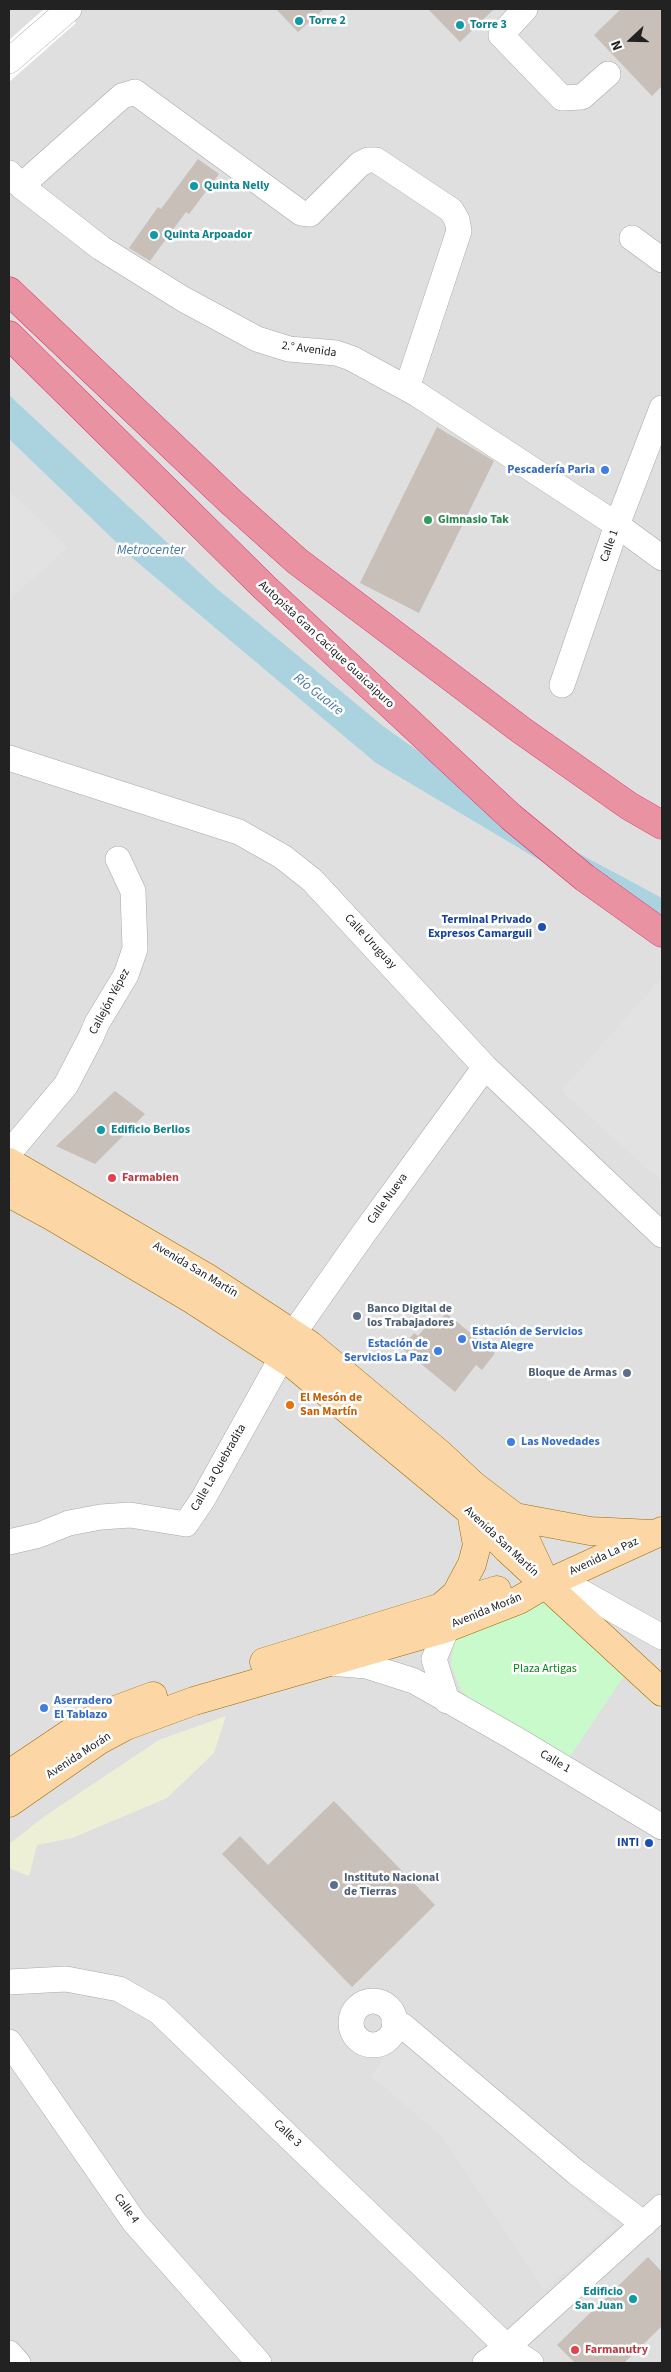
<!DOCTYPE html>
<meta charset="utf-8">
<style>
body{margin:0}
#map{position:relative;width:671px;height:2372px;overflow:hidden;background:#f2efe9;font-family:"Source Sans 3",sans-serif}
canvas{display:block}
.frame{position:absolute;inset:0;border:10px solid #222;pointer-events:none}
.north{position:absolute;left:606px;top:15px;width:50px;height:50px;-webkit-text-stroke:4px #fff;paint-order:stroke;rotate:249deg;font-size:14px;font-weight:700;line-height:20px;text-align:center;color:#222}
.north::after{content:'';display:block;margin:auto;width:18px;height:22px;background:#222;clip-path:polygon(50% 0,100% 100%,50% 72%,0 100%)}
</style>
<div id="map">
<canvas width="671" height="2372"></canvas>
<div class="frame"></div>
<div class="north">N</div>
</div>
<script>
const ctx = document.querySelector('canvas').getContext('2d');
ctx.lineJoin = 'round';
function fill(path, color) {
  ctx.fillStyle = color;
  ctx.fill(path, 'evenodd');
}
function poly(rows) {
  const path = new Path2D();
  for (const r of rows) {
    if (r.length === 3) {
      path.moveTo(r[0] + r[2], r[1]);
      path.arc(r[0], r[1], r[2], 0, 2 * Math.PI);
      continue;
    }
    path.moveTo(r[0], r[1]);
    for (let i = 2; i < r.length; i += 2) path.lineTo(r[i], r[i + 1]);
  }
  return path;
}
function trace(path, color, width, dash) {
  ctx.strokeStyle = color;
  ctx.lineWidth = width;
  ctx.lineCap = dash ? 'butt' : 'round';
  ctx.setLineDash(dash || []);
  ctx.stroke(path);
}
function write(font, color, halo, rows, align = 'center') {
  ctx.font = font + ' "Source Sans 3",sans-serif';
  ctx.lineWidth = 5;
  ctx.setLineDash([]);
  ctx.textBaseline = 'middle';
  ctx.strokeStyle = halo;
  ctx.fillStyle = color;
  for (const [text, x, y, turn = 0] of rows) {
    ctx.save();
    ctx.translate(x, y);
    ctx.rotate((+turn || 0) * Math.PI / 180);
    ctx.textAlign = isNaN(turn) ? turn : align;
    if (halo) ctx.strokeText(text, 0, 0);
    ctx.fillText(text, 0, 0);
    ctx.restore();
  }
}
const residential = poly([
 [9,9,662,9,662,2363,9,2363]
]);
const farmland = poly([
 [226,1716,214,1753,167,1798,72,1838,37,1845,29,1876,9,1868,9,1844,45,1816,159,1740]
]);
const park = poly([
 [561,1588,638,1655,563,1767,482,1711,461,1690,451,1665,454,1641,464,1626]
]);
const parking = poly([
 [9,490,68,548,9,600],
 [662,977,662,1182,561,1091],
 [401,2032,617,2227,544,2290,440,2135,371,2076]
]);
const water = poly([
 [9,395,216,588,383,726,511,817,662,898,662,933,376,763,137,562,9,439]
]);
const pier = poly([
 [44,9,64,9,76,23,9,82,9,40]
]);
const building = poly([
 [276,9,324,9,298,32],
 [428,9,494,9,460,42],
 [621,9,662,9,662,86,652,96,594,35],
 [198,159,219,174,189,214,186,212,150,261,129,248,158,207,161,209],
 [437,427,494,461,419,613,360,583],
 [115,1091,145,1114,95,1164,56,1146],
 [446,1313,495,1353,482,1370,476,1365,455,1392,402,1348,414,1333,418,1336,434,1317,439,1321],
 [334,1801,435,1905,352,1987,222,1854,240,1836,268,1865],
 [648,2257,662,2272,662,2326,624,2363,575,2363,557,2345]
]);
const minor = poly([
 [525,9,501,35,562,98,582,97,608,74],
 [9,61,69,9],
 [9,173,21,186,101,248,183,299,257,339,289,349,336,353,351,358,417,394,617,525,662,558],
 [21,186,122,96,135,92,301,213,310,214,360,164,368,160,376,160,451,210,457,220,459,231,407,388],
 [632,238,662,260],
 [562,685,617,525,662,408],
 [9,758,239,832,283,857,312,880,485,1067,662,1235],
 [9,1153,66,1085,91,1037,97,1023,126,975,135,949,133,891,118,859],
 [293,1334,364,1233,485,1067],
 [9,1542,39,1535,69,1523,101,1517,130,1515,186,1524,203,1499,282,1357],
 [546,1584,574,1588,662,1637],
 [330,1663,367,1666,414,1681,514,1738,662,1827],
 [447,1701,434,1659,447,1628],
 [9,1982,66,1979,119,1989,158,2011,507,2347,531,2363],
 [373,2023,22],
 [394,2022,403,2026,577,2173,644,2224],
 [9,2042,135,2223,259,2363],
 [9,2353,18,2363],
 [485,2363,507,2347,662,2207]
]);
const major = poly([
 [9,1162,206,1277,310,1345,440,1454,473,1485,515,1517,541,1573],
 [9,1193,53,1217,193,1300,295,1366,471,1512,507,1549,662,1692],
 [515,1517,590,1531,652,1534],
 [440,1608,456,1594,472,1564,477,1545,471,1512],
 [264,1662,497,1590],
 [9,1774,82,1725,107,1713,153,1696],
 [9,1803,98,1741,126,1726,194,1701,447,1628,519,1600,546,1584,662,1531]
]);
const highway = poly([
 [9,291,230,501,297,561,521,730,629,806,662,825],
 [9,335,264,587,511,817,585,878,662,933]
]);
const markers = [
 [299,21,5,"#0f9aa8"],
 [460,25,5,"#0f9aa8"],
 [194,186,5,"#0f9aa8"],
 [154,235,5,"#0f9aa8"],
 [605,470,5,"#3f7fe0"],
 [428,520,5,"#2e9e5b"],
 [542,927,5,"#1a4fb4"],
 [101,1130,5,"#0f9aa8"],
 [112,1178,5,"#e0444e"],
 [357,1316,5,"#5c6f8a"],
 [462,1339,5,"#3f7fe0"],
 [438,1351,5,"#3f7fe0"],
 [627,1373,5,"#5c6f8a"],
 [290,1405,5,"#e8710a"],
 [511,1442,5,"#3f7fe0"],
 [44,1708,5,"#3f7fe0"],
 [649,1843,5,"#1a4fb4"],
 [334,1885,5,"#5c6f8a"],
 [633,2299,5,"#0f9aa8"],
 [575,2350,5,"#e0444e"]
];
const cultureNames = [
 ["Torre 2",309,21],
 ["Torre 3",470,25],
 ["Quinta Nelly",204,186],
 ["Quinta Arpoador",164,235],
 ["Edificio Berlios",111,1130],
 ["Edificio",623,2292,"right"],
 ["San Juan",623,2306,"right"]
];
const streetNames = [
 ["2.° Avenida",309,350,8],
 ["Calle 1",610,546,-71],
 ["Autopista Gran Cacique Guaicaipuro",326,645,43],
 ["Calle Uruguay",370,942,47],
 ["Callejón Yépez",110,1002,-62],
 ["Calle Nueva",388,1199,-54],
 ["Avenida San Martín",195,1270,31],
 ["Calle La Quebradita",219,1468,-60],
 ["Avenida San Martín",501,1542,43],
 ["Avenida La Paz",604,1557,-25],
 ["Avenida Morán",487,1611,-22],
 ["Avenida Morán",79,1756,-33],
 ["Calle 1",555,1762,31],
 ["Calle 3",287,2134,44],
 ["Calle 4",126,2209,54]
];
const shopNames = [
 ["Pescadería Paria",595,470,"right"],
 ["Estación de Servicios",472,1332],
 ["Vista Alegre",472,1346],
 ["Estación de",428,1344,"right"],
 ["Servicios La Paz",428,1358,"right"],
 ["Las Novedades",521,1442],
 ["Aserradero",54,1701],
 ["El Tablazo",54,1715]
];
const leisureNames = [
 ["Gimnasio Tak",438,520]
];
const transitNames = [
 ["Terminal Privado",532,920],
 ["Expresos Camarguii",532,934],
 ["INTI",639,1843]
];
const healthNames = [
 ["Farmabien",122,1178],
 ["Farmanutry",585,2350]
];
const serviceNames = [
 ["Banco Digital de",367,1309],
 ["los Trabajadores",367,1323],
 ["Bloque de Armas",617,1373,"right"],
 ["Instituto Nacional",344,1878],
 ["de Tierras",344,1892]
];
const foodNames = [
 ["El Mesón de",300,1398],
 ["San Martín",300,1412]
];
const parkNames = [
 ["Plaza Artigas",545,1669]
];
const waterNames = [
 ["Metrocenter",151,551],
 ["Río Guaire",318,695,38]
];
fill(residential, '#e0dfdf');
fill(farmland, '#eef0d5');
fill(park, '#c8facc');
fill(parking, '#e2e2e2');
fill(water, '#aad3df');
fill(pier, '#fff');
fill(building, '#c7bfb8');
trace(minor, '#a9a9a9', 26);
trace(major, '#a06b00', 29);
trace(highway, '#dc2a67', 29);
trace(minor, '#fff', 25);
trace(major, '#fcd6a4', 28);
trace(highway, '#e892a2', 28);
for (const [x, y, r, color] of markers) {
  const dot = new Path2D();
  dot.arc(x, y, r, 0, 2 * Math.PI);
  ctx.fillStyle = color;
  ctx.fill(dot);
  trace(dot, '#fff', 2);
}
write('bold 12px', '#0d838f', '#fff', cultureNames, 'left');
write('12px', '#222', '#fff', streetNames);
write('bold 12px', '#366cbe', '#fff', shopNames, 'left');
write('bold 12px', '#27864d', '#fff', leisureNames, 'left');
write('bold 12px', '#164399', '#fff', transitNames, 'right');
write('bold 12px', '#be3a42', '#fff', healthNames, 'left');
write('bold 12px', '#4e5e75', '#fff', serviceNames, 'left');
write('bold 12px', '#c56008', '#fff', foodNames, 'left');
write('12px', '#0c8416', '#fff', parkNames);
write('italic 14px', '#4a7aab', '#fff', waterNames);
</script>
